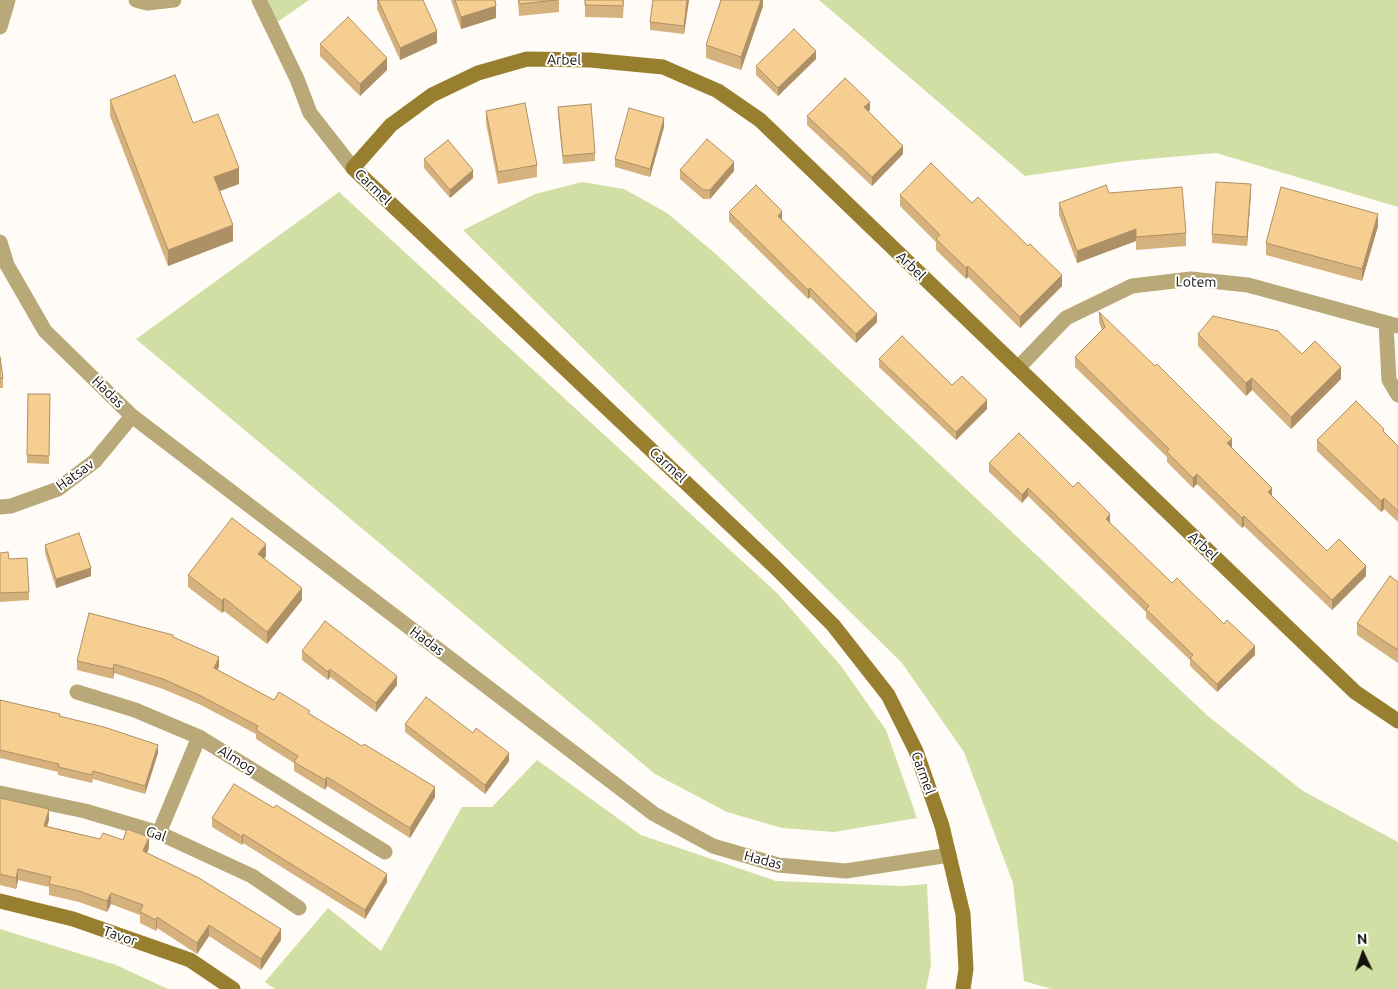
<!DOCTYPE html>
<style>
body{margin:0}
#map{position:relative;width:1398px;height:989px;overflow:hidden;background:#fffbf6;font-family:Ubuntu,sans-serif}
canvas{display:block}
.north{position:absolute;left:1338px;top:929px;width:50px;height:50px;-webkit-text-stroke:4px #fff;paint-order:stroke;rotate:357deg;font-size:14px;font-weight:700;line-height:20px;text-align:center;color:#14110c}
.north::after{content:'';display:block;margin:auto;width:18px;height:22px;background:#14110c;clip-path:polygon(50% 0,100% 100%,50% 72%,0 100%)}
</style>
<div id="map">
<canvas width="1398" height="989"></canvas>
<div class="north">N</div>
</div>
<script>
const ctx = document.querySelector('canvas').getContext('2d');
ctx.lineJoin = 'round';
function fill(path, color) {
  ctx.fillStyle = color;
  ctx.fill(path, 'evenodd');
}
function poly(rows) {
  const path = new Path2D();
  for (const r of rows) {
    path.moveTo(r[0], r[1]);
    for (let i = 2; i < r.length; i += 2) path.lineTo(r[i], r[i + 1]);
  }
  return path;
}
function trace(path, color, width, dash) {
  ctx.strokeStyle = color;
  ctx.lineWidth = width;
  ctx.lineCap = dash ? 'butt' : 'round';
  ctx.setLineDash(dash || []);
  ctx.stroke(path);
}
function write(font, color, halo, rows, align = 'center') {
  ctx.font = font + ' Ubuntu,sans-serif';
  ctx.lineWidth = 4;
  ctx.setLineDash([]);
  ctx.textBaseline = 'middle';
  ctx.strokeStyle = halo;
  ctx.fillStyle = color;
  for (const [text, x, y, turn = 0] of rows) {
    ctx.save();
    ctx.translate(x, y);
    ctx.rotate((+turn || 0) * Math.PI / 180);
    ctx.textAlign = isNaN(turn) ? turn : align;
    if (halo) ctx.strokeText(text, 0, 0);
    ctx.fillText(text, 0, 0);
    ctx.restore();
  }
}
const green = poly([
 [267,0,309,0,276,23],
 [819,0,1398,0,1398,207,1216,153,1127,161,1025,176],
 [582,182,624,189,667,213,717,255,1209,717,1303,791,1398,842,1398,989,1051,989,1024,981,1013,883,964,752,902,663,463,230,535,194],
 [339,192,777,593,841,666,886,730,917,818,834,832,782,828,727,812,655,774,136,339],
 [537,760,641,835,776,881,904,886,927,884,931,965,926,989,275,989,265,982,328,908,381,951,462,807,492,807],
 [0,929,116,965,168,989,0,989]
]);
const street = poly([
 [136,0,147,3,174,0],
 [259,0,297,79,310,113,353,168],
 [0,27,8,0],
 [0,242,7,265,45,331,132,416,654,814,713,846,778,865,846,871,949,855],
 [1386,323,1389,380,1398,395],
 [1018,368,1066,318,1132,286,1191,279,1248,285,1398,326],
 [0,507,11,506,58,489,95,461,132,416],
 [77,692,135,710,199,737,385,852],
 [0,793,85,811,159,833,252,876,299,908],
 [159,833,199,737]
]);
const secondary = poly([
 [0,901,73,919,190,960,233,989],
 [963,989,966,969,963,914,942,826,916,751,888,695,833,625,775,567,353,168,391,125,432,95,478,73,527,59,590,60,663,67,718,91,760,120,1355,692,1398,721]
]);
const wall = poly([
 [377,0,423,0,437,43,400,60,377,9],
 [451,0,495,0,496,18,461,29],
 [518,0,559,0,559,12,519,16],
 [585,0,624,0,623,18,585,17],
 [653,0,689,0,684,34,650,30,650,22],
 [763,0,763,6,741,70,706,58,706,45],
 [320,44,387,70,360,96,320,56],
 [816,59,778,96,756,75,756,66],
 [110,100,193,123,239,184,220,191,233,241,168,266,110,116],
 [558,107,595,153,595,161,563,164,558,115],
 [870,110,868,111,903,154,872,186,807,125,807,116],
 [486,111,537,165,537,177,498,184,486,123],
 [664,127,650,177,615,167,615,159],
 [424,159,473,178,450,198,424,168],
 [680,170,734,171,710,199,703,199,680,179],
 [1109,193,1186,233,1186,246,1136,250,1136,241,1077,263,1059,215,1059,203],
 [1251,193,1247,246,1212,243,1212,234],
 [900,195,972,203,1062,286,1020,328,968,277,966,279,936,250,936,242,900,206],
 [729,212,782,219,782,220,877,322,856,343,810,297,808,299,729,221],
 [1378,226,1362,281,1266,255,1266,243],
 [1099,312,1232,447,1272,496,1327,551,1366,576,1332,610,1244,526,1242,528,1197,484,1193,488,1167,462,1167,457,1075,367,1075,357,1102,330,1099,322],
 [1198,334,1302,354,1341,379,1291,429,1252,390,1246,396,1198,346],
 [0,357,3,378,3,388,0,388],
 [879,359,952,385,987,409,956,440,879,367],
 [50,394,49,464,27,463,27,455],
 [1384,432,1398,446,1398,522,1384,509,1381,512,1317,451,1317,440],
 [989,463,1073,487,1110,522,1110,523,1172,583,1255,655,1217,692,1190,666,1190,660,1146,618,1146,612,1028,496,1022,503,989,472],
 [45,545,91,576,56,588,45,553],
 [0,553,9,559,29,592,29,600,0,602],
 [266,556,264,559,302,600,267,644,224,611,222,613,188,587,188,575],
 [1398,582,1398,663,1357,635,1357,623],
 [173,637,219,666,218,670,274,700,310,714,435,797,410,838,327,786,325,790,294,771,294,763,256,739,256,734,201,705,163,689,114,673,113,679,77,670,77,661],
 [302,651,397,685,376,712,330,677,328,680,302,660],
 [0,700,60,717,158,753,145,794,93,779,92,783,58,775,58,772,0,758],
 [405,724,509,761,485,794,405,732],
 [0,796,0,798,49,820,47,826,100,839,123,840,149,848,147,853,281,940,261,970,209,936,197,954,157,928,156,931,140,923,140,915,111,904,107,912,79,902,49,895,49,887,18,880,16,889,0,885],
 [274,808,387,882,365,919,243,843,242,845,212,827,212,818]
]);
const shadedWall = poly([
 [687,0,689,0,684,34,684,26],
 [761,0,763,0,763,6,741,70,741,57],
 [496,6,496,18,461,29,461,17],
 [437,31,437,43,400,60,400,48],
 [816,51,816,59,778,96,778,88],
 [387,58,387,70,360,96,360,84],
 [870,102,870,110,864,116,864,107],
 [664,118,664,127,650,177,650,169],
 [903,146,903,154,872,186,872,177],
 [734,162,734,171,710,199,710,190],
 [239,168,239,184,214,193,214,177],
 [473,170,473,178,450,198,450,190],
 [1251,184,1251,193,1247,246,1247,237],
 [782,211,782,219,778,224,778,216],
 [1378,214,1378,226,1362,281,1362,269],
 [233,225,233,241,168,266,168,250],
 [1136,229,1136,241,1077,263,1077,251],
 [968,266,968,277,966,279,966,268],
 [1062,275,1062,286,1020,328,1020,317],
 [810,288,810,297,808,299,808,290],
 [877,314,877,322,856,343,856,334],
 [1341,367,1341,379,1291,429,1291,417],
 [1252,378,1252,390,1246,396,1246,383],
 [987,400,987,409,956,440,956,432],
 [1232,439,1232,449,1227,443],
 [1197,474,1197,484,1193,488,1193,478],
 [1028,488,1028,496,1022,503,1022,495],
 [1272,488,1272,498,1268,492],
 [1384,498,1384,509,1381,512,1381,501],
 [1110,514,1110,522,1106,527,1106,519],
 [1244,516,1244,526,1242,528,1242,518],
 [266,544,266,556,258,566,258,554],
 [1366,566,1366,576,1332,610,1332,600],
 [91,568,91,576,56,588,56,579],
 [302,588,302,600,267,644,267,632],
 [224,598,224,611,222,613,222,601],
 [1255,646,1255,655,1217,692,1217,684],
 [219,657,219,666,214,678,214,668],
 [114,664,114,673,113,679,113,669],
 [330,669,330,677,328,680,328,672],
 [397,676,397,685,376,712,376,703],
 [158,745,158,753,145,794,145,786],
 [509,753,509,761,485,794,485,785],
 [327,777,327,786,325,790,325,780],
 [435,787,435,797,410,838,410,828],
 [49,809,49,820,44,837,44,826],
 [243,834,243,843,242,845,242,837],
 [149,837,149,848,143,862,143,851],
 [18,869,18,880,16,889,16,878],
 [387,874,387,882,365,919,365,910],
 [111,893,111,904,107,912,107,901],
 [157,917,157,928,156,931,156,920],
 [209,925,209,936,197,954,197,943],
 [281,929,281,940,261,970,261,959]
]);
const building = poly([
 [378,0,423,0,437,31,400,48,378,0],
 [455,0,495,0,496,6,461,17,455,0],
 [519,0,557,0,519,4,519,0],
 [585,0,623,0,623,6,585,5,585,0],
 [653,0,687,0,684,26,650,22,653,0],
 [721,0,761,0,741,57,706,45,721,0],
 [348,17,387,58,360,84,320,44,348,17],
 [794,29,816,51,778,88,756,66,794,29],
 [175,75,193,123,218,114,239,168,214,177,233,225,168,250,110,100,175,75],
 [845,78,870,102,864,107,903,146,872,177,807,116,845,78],
 [525,103,537,165,498,172,486,111,525,103],
 [591,104,595,153,563,156,558,107,591,104],
 [629,108,664,118,650,169,615,159,629,108],
 [707,139,734,162,710,190,703,190,680,170,707,139],
 [448,140,473,170,450,190,424,159,448,140],
 [931,163,972,203,978,197,1028,246,1030,244,1062,275,1020,317,968,266,966,268,936,239,940,235,900,195,931,163],
 [1216,182,1251,184,1247,237,1212,234,1216,182],
 [756,185,782,211,778,216,877,314,856,334,810,288,808,290,729,212,756,185],
 [1106,185,1109,193,1182,187,1186,233,1136,237,1136,229,1077,251,1059,203,1106,185],
 [1281,187,1378,214,1362,269,1266,243,1281,187],
 [1099,312,1155,366,1157,364,1232,439,1227,443,1272,488,1268,492,1327,551,1339,539,1366,566,1332,600,1244,516,1242,518,1197,474,1193,478,1167,452,1169,449,1075,357,1105,327,1099,312],
 [1213,316,1278,331,1302,354,1315,341,1341,367,1291,417,1252,378,1246,383,1198,334,1213,316],
 [902,336,952,385,962,376,987,400,956,432,879,359,902,336],
 [0,357,3,378,0,378,0,357],
 [28,394,50,394,49,456,27,455,28,394],
 [1356,401,1384,429,1383,431,1398,446,1398,511,1384,498,1381,501,1317,440,1356,401],
 [1019,433,1073,487,1078,482,1110,514,1106,519,1172,583,1177,578,1224,624,1227,620,1255,646,1217,684,1190,658,1193,655,1146,609,1149,606,1028,488,1022,495,989,463,1019,433],
 [232,518,266,544,258,554,302,588,267,632,224,598,222,601,188,575,232,518],
 [79,533,91,568,56,579,45,545,79,533],
 [8,552,9,559,27,558,29,592,0,593,0,553,8,552],
 [1390,576,1398,582,1398,650,1357,623,1390,576],
 [89,613,173,635,173,637,219,657,214,668,274,700,279,692,310,711,308,713,362,746,364,744,435,787,410,828,327,777,325,780,294,762,298,756,256,730,258,726,201,696,163,679,114,664,113,669,77,661,89,613],
 [325,621,397,676,376,703,330,669,328,672,302,651,325,621],
 [426,697,473,733,476,728,509,753,485,785,405,724,426,697],
 [0,700,60,714,59,716,104,727,158,745,145,786,93,771,92,775,58,767,59,764,0,750,0,700],
 [234,784,274,808,276,805,387,874,365,910,243,834,242,837,212,818,234,784],
 [0,798,49,809,44,826,100,839,103,833,123,840,127,829,149,837,143,851,199,878,281,929,261,959,209,925,197,943,157,917,156,920,140,912,143,905,111,893,107,901,79,891,49,884,51,877,18,869,16,878,0,874,0,798]
]);
const streetNames = [
 ["Arbel",564,60,1],
 ["Carmel",373,187,44],
 ["Arbel",911,266,44],
 ["Lotem",1196,282,1],
 ["Hadas",108,392,44],
 ["Carmel",668,465,43],
 ["Hatsav",75,475,-36],
 ["Arbel",1203,546,44],
 ["Hadas",427,641,37],
 ["Almog",237,760,32],
 ["Carmel",923,773,70],
 ["Gal",156,834,20],
 ["Hadas",763,860,14],
 ["Tavor",120,936,19]
];
fill(green, '#d2dfa4');
trace(street, '#b9a978', 15);
trace(secondary, '#987f2f', 15);
fill(wall, '#d4b17d');
fill(shadedWall, '#ad9066');
fill(building, '#f7ce91');
trace(building, '#ad9066', 1);
write('14px', '#14110c', '#fff', streetNames);
</script>
